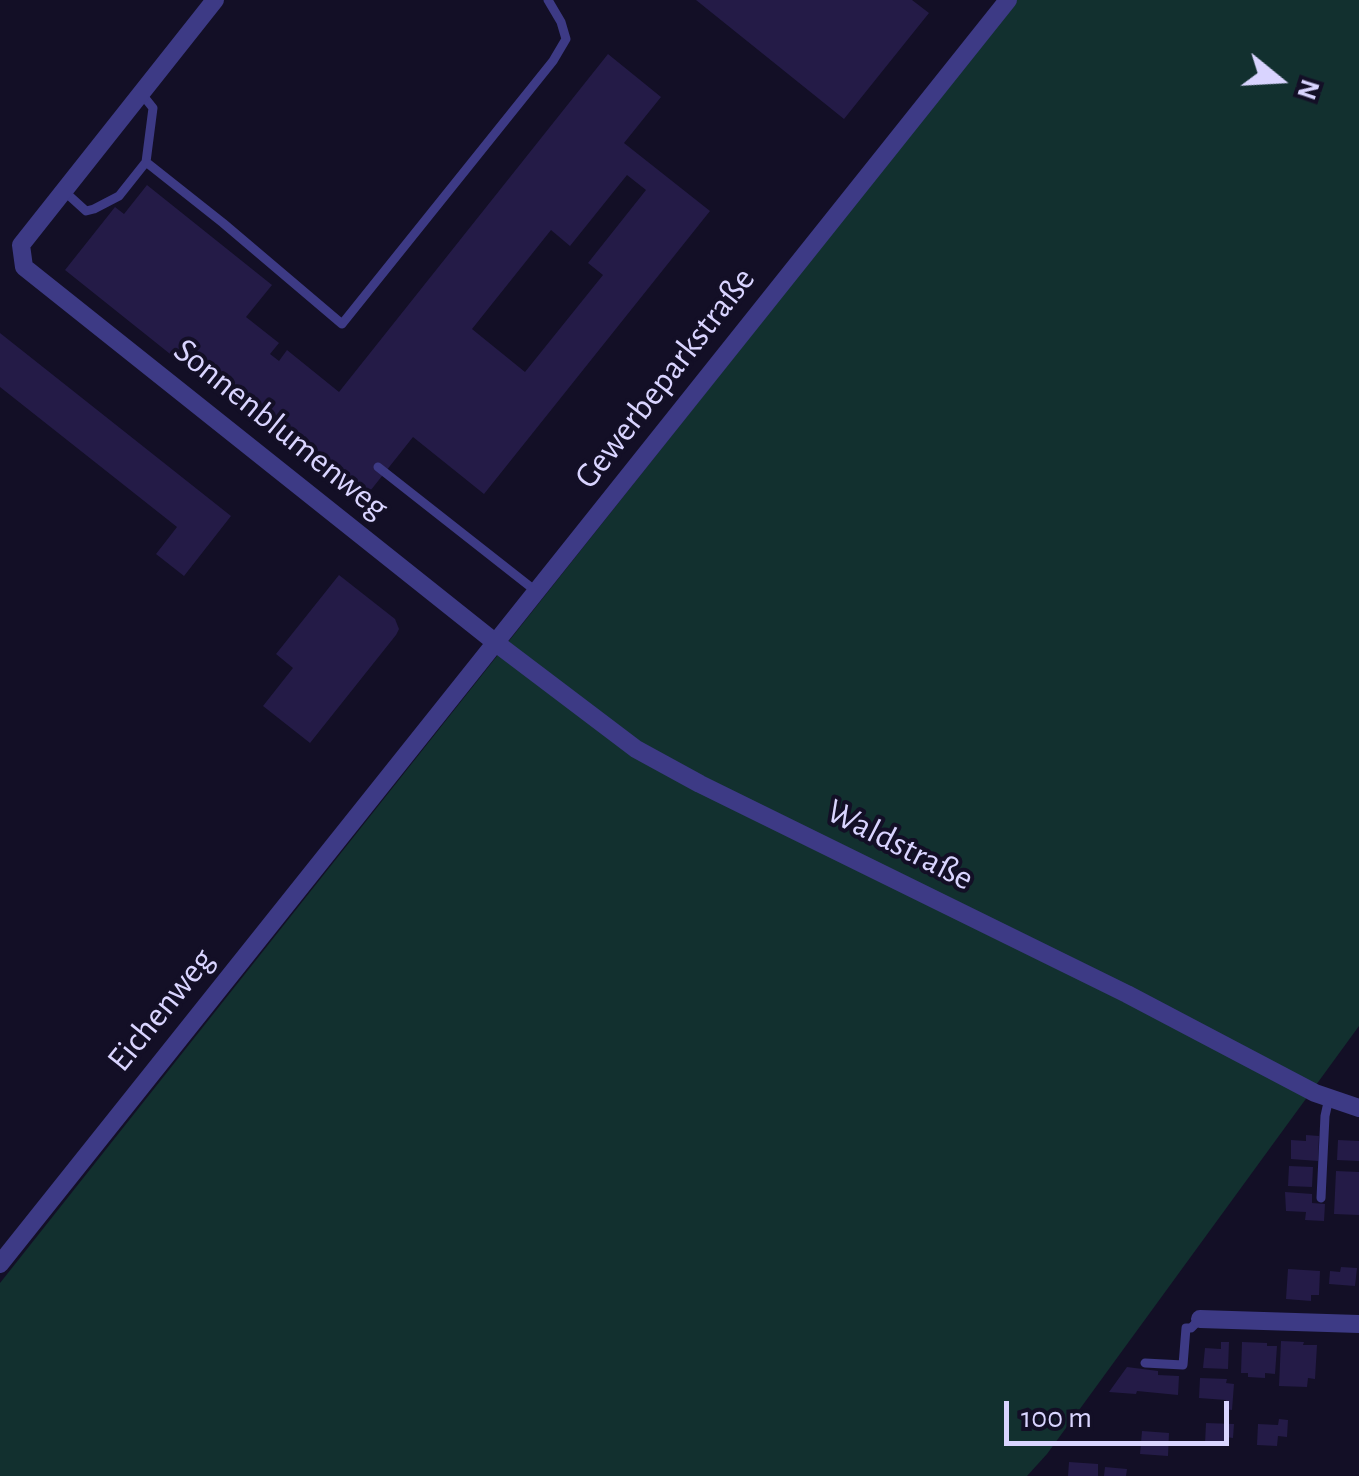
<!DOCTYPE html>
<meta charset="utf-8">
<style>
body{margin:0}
#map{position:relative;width:1359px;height:1476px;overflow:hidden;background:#130f26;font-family:"Alegreya Sans",sans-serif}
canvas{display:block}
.north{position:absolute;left:1229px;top:30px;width:100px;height:100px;-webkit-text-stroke:8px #130f26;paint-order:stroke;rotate:108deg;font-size:28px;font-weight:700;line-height:40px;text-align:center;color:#d9d4ff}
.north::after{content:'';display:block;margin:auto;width:35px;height:45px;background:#d9d4ff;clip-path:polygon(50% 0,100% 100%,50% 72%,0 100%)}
.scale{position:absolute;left:1004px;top:1401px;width:225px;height:45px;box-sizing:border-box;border:5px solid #d9d4ff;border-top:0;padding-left:12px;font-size:30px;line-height:35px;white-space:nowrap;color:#d9d4ff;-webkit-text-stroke:8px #130f26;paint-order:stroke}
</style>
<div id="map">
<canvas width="1359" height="1476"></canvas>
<div class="north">N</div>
<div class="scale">100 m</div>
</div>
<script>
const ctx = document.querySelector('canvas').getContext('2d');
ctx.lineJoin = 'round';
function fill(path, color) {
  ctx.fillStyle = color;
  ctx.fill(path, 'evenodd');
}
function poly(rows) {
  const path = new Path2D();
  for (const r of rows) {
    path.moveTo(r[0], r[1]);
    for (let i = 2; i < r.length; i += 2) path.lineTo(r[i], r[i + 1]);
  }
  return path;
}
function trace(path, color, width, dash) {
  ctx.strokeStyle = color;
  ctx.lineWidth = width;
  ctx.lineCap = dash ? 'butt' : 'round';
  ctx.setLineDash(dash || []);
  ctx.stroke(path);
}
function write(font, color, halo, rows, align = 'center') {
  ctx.font = font + ' "Alegreya Sans",sans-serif';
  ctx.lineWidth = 8;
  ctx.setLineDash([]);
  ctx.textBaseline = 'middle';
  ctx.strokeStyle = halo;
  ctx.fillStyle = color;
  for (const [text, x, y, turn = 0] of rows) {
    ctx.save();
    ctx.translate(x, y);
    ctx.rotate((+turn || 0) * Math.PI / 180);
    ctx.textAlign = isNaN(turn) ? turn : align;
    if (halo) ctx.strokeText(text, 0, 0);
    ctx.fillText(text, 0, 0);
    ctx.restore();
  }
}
const green = poly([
 [1017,0,1359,0,1359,1026,1047,1454,1027,1476,0,1476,0,1283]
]);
const building = poly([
 [696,0,912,0,929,13,844,119],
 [608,54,661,97,624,143,710,211,484,494,413,437,359,505,65,270,115,207,124,214,147,185,272,285,246,317,279,343,270,354,279,361,287,350,339,392],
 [627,175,646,190,588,263,603,275,525,372,472,329,551,230,570,246],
 [0,333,231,516,184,576,156,554,177,527,0,387],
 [339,575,395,619,399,629,396,635,310,743,263,706,293,668,276,654],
 [1306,1135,1319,1136,1318,1161,1291,1159,1291,1140,1306,1141],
 [1338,1140,1359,1141,1359,1161,1337,1160],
 [1289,1166,1313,1167,1312,1187,1288,1186],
 [1336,1171,1359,1172,1359,1215,1334,1214],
 [1285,1192,1312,1194,1312,1203,1325,1204,1324,1221,1305,1220,1306,1212,1286,1211],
 [1341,1267,1357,1268,1355,1286,1329,1284,1330,1271,1340,1272],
 [1288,1269,1320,1271,1319,1295,1311,1295,1311,1301,1286,1299],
 [1281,1341,1304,1342,1303,1345,1317,1345,1315,1379,1308,1378,1307,1387,1279,1386],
 [1221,1342,1229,1342,1228,1369,1203,1368,1205,1348,1221,1349],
 [1242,1342,1267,1343,1267,1346,1277,1346,1275,1374,1265,1373,1265,1378,1248,1377,1248,1373,1241,1373],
 [1127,1367,1158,1371,1158,1375,1179,1376,1178,1395,1137,1391,1136,1394,1109,1392],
 [1200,1378,1227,1379,1226,1383,1234,1384,1232,1410,1225,1409,1226,1400,1199,1398],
 [1279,1419,1288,1420,1287,1437,1278,1436,1277,1446,1257,1445,1258,1424,1278,1425],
 [1206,1423,1234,1424,1233,1438,1226,1437,1225,1445,1205,1444],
 [1142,1431,1169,1433,1168,1456,1140,1454],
 [1069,1462,1098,1464,1098,1476,1068,1476],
 [1105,1467,1127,1469,1126,1476,1104,1476]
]);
const service = poly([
 [141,93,153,108,146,162,223,223,342,324,553,61,566,39,561,22,548,0],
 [64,191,86,211,94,209,119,196,146,162],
 [378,467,537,592],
 [1321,1198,1325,1116,1329,1098],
 [1145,1363,1183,1365,1186,1328,1191,1328,1200,1319]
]);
const minor = poly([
 [215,0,21,245,24,267,496,643,636,749,700,784,1127,994,1315,1093,1359,1108],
 [0,1264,1008,0],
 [1200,1319,1359,1324]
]);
const streetNames = [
 ["Gewerbeparkstraße",665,378,-52],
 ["Sonnenblumenweg",281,429,39],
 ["Waldstraße",900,845,27],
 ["Eichenweg",161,1010,-51]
];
fill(green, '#12302f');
fill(building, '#241b47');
trace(service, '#3d3a85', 9);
trace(minor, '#3d3a85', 18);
write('35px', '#d9d4ff', '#130f26', streetNames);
</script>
